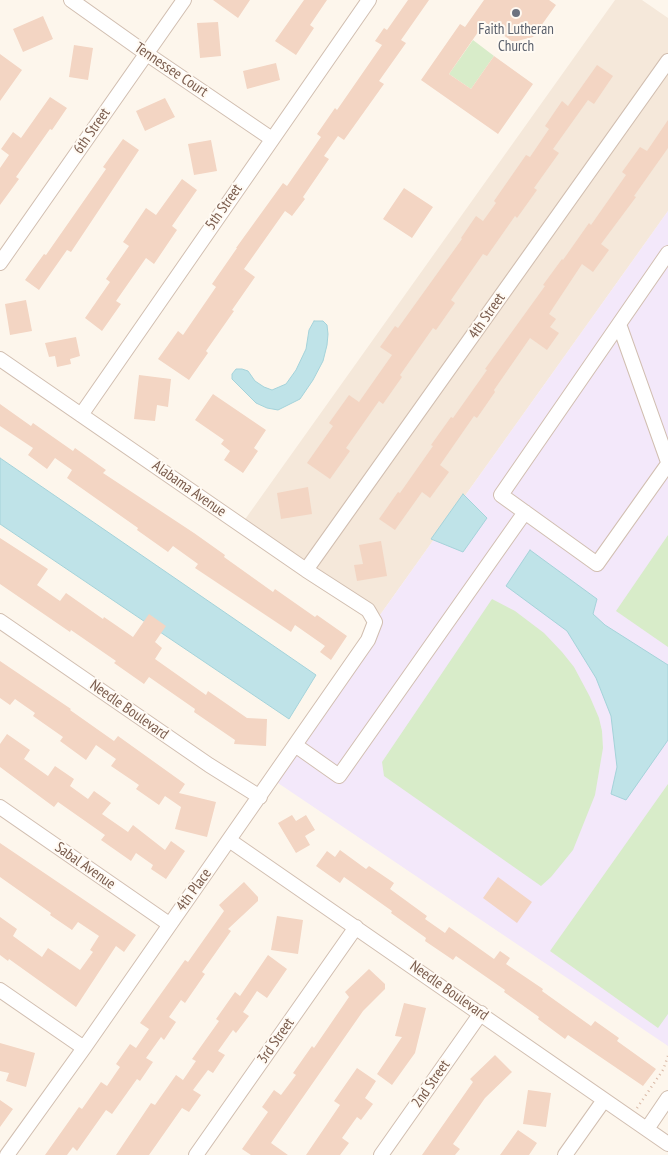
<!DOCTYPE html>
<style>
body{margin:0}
canvas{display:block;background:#fdf6ec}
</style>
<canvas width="668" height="1155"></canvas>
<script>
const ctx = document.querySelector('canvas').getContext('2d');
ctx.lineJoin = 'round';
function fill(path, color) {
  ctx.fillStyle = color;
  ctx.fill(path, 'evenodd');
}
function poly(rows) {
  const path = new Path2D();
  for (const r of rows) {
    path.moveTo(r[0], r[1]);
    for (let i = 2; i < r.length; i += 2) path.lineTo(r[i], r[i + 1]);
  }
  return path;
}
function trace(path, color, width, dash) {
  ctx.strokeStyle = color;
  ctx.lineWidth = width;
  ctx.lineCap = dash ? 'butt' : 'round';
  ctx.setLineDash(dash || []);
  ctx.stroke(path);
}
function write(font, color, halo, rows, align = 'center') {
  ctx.font = font + ' "PT Sans Narrow",sans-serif';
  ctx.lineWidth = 4;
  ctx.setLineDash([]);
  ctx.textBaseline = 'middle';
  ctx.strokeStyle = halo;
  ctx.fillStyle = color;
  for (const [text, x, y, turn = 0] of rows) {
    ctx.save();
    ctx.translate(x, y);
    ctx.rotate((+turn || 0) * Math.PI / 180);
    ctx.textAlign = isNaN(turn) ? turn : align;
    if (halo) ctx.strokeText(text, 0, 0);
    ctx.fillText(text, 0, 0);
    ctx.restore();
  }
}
const residential = poly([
 [615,0,642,0,668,18,668,211,375,622,241,525]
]);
const education = poly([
 [668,211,668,1046,272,779,375,622]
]);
const green = poly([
 [473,40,494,56,471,89,449,74],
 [668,535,668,647,616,611],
 [492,599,515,611,544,633,562,652,574,667,590,697,599,718,602,731,603,748,595,795,573,850,551,877,541,886,384,776,382,762],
 [668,784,668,1014,658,1028,550,951]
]);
const water = poly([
 [314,321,323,321,327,325,328,334,327,345,323,361,313,380,300,399,278,410,267,408,256,403,232,379,232,374,236,369,242,369,248,371,255,381,264,387,272,390,286,384,296,370,306,349,309,330,314,321],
 [0,458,316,675,289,719,0,524,0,458],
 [463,494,487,518,463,552,431,539,463,494],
 [530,550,597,599,593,614,605,625,668,665,668,740,626,800,611,794,617,767,611,716,596,678,567,631,506,586,530,550]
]);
const building = poly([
 [213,0,250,0,238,18],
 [304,0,327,0,310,25,314,28,296,55,275,41],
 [408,0,429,0,401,40,406,43,379,81,384,84,344,140,338,136,324,156,329,159,303,197,305,199,292,216,285,211,244,269,255,277,232,310,234,311,206,351,208,353,189,380,158,359,178,331,183,335,216,287,212,284,237,248,236,248,283,183,287,186,321,137,317,134,335,108,337,110,382,45,375,41,384,28,387,30],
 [484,0,549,0,556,5,533,37,513,42,485,22,449,74,471,89,494,56,533,84,498,134,421,80,460,24,465,27],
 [43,16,53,39,23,52,13,29],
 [218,22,221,56,200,58,197,23],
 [74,45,93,48,88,80,69,77],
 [0,54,22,70,0,101],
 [276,63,280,80,247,89,243,71],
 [597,65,613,76,594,104,588,100,553,149,559,153,534,188,537,190,517,218,515,216,487,256,483,254,451,300,455,303,436,330,433,328,400,375,402,377,383,404,379,401,346,448,350,451,330,479,307,463,333,426,329,423,349,395,359,402,392,355,380,347,395,326,398,328,462,239,461,238,476,216,483,221,496,203,494,201,526,155,530,157,549,129,545,126,562,101,568,106],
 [50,97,67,108,52,130,50,129,16,177,19,179,0,205,0,168,9,155,1,149,13,132,21,138],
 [165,98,175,117,145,131,136,111],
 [668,120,668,148,634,196,636,197,601,244,609,250,593,272,582,264,549,314,556,319,550,327,559,333,547,350,530,338,494,390,495,392,477,418,474,416,440,465,449,472,430,498,422,492,395,530,379,519,398,492,400,493,433,446,431,445,451,417,453,418,487,370,485,369,545,286,543,285,562,259,563,260,589,223,591,225,626,175,622,172,640,147,647,151],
 [123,139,139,150,71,252,67,250,39,290,25,280,44,254,46,255,106,169,103,167],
 [211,140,217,171,194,175,188,144],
 [182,179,197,190,172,226,177,230,154,264,146,258,116,301,121,304,102,331,85,318,110,282,106,279,129,246,123,242,146,208,156,215],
 [404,188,433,207,412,238,383,219],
 [26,300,32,331,10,335,5,304],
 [76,337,80,356,70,359,71,364,57,367,55,356,49,357,45,343],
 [139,375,171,379,168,407,157,405,155,421,134,419],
 [213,394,266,430,254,448,258,451,243,473,224,460,230,451,221,444,224,440,195,420],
 [0,404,31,426,33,423,73,451,75,448,106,470,103,473,194,533,225,555,224,557,273,592,275,589,315,617,317,615,347,636,331,660,320,652,325,646,295,625,291,632,195,568,198,564,173,546,168,552,137,530,138,528,67,478,72,470,55,458,47,469,28,455,33,448,0,426],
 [308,487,312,514,281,519,277,493],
 [0,538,48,569,37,585,60,601,66,593,103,619,104,617,133,637,149,614,166,626,155,642,162,648,155,659,206,695,208,691,247,718,267,719,266,746,234,744,235,740,194,712,195,709,149,677,144,684,114,663,116,661,71,630,70,632,0,584],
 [381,541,387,576,357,581,354,565,363,564,359,545],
 [0,661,71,709,70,710,114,741,118,736,185,784,179,793,216,802,207,837,175,829,181,807,165,796,159,805,136,789,139,785,111,766,116,759,96,745,86,760,60,741,63,737,33,716,35,713,15,699,10,705,0,698],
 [7,734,30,750,24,759,48,776,55,766,74,779,70,786,88,799,94,791,111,803,102,814,128,832,133,825,165,850,171,841,185,851,166,879,151,869,153,865,136,853,131,861,101,840,105,835,58,802,54,807,0,767,0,744],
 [292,815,296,821,306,815,315,830,305,836,310,845,296,853,278,823],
 [0,843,136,935,124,952,116,946,76,1007,9,959,8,961,0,955,0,917,17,929,13,936,42,957,48,948,80,970,93,952,90,950,99,936,78,922,72,930,50,915,51,913,0,877],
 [340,850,366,869,369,866,394,883,390,889,427,916,425,919,445,933,449,927,494,959,500,951,510,958,506,964,543,989,542,991,591,1026,595,1021,619,1038,617,1041,656,1069,643,1086,568,1035,565,1039,538,1019,539,1017,504,992,505,990,456,956,453,960,425,941,426,938,391,913,392,911,344,877,340,883,316,866,327,851,335,857],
 [498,877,532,902,517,923,483,898],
 [244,882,258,897,258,901,228,929,231,931,202,972,205,974,185,1003,181,1000,169,1017,176,1022,164,1040,161,1037,146,1058,153,1062,140,1081,137,1079,112,1114,106,1110,77,1151,73,1147,67,1155,45,1155,79,1107,82,1109,101,1082,107,1086,120,1067,116,1064,130,1044,136,1048,149,1029,140,1023,185,960,188,962,224,911,219,905],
 [277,916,303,920,298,954,271,950],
 [268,955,287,969,267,998,257,991,243,1012,249,1016,236,1033,233,1030,218,1051,225,1055,213,1073,208,1070,193,1090,201,1095,189,1112,182,1108,149,1155,116,1155,151,1103,155,1105,176,1075,183,1080,196,1061,192,1059,219,1021,216,1019,235,992,240,996],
 [369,969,385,984,385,989,363,1011,271,1143,288,1155,251,1155,242,1149,268,1112,262,1107,274,1090,281,1095,296,1075,293,1073,312,1046,314,1048,349,997,345,992],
 [404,1003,426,1008,415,1053,392,1085,377,1074,402,1037,395,1036],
 [0,1043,35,1053,26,1087,6,1081,9,1073,0,1071],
 [495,1055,512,1072,485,1098,453,1144,460,1149,455,1155,422,1155,473,1082,470,1079],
 [357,1068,376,1081,365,1098,373,1104,361,1120,357,1117,342,1138,349,1143,340,1155,306,1155,340,1105,334,1101],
 [528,1090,551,1093,546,1127,523,1124],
 [0,1100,13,1109,0,1127],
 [518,1130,537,1143,529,1155,500,1155]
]);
const path = poly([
 [637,1108,663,1070,668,1056]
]);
const minor = poly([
 [71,0,147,54,272,139],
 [668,253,501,495,597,564,668,464],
 [0,263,184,0],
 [619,324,668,462],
 [0,359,306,570,368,610,375,622,368,640,84,1048,7,1155],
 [81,415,369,0],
 [306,570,668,61],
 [0,621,209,765,260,797],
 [295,745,339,776,525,512],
 [0,807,169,924],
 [229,840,668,1144],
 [0,990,84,1048],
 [647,1129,668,1098],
 [196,1155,356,927],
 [381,1155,481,1013],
 [565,1155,604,1100]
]);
const markers = [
 [516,13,5,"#6b7280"]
];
const worshipNames = [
 ["Faith Lutheran",516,30],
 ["Church",516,47]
];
const streetNames = [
 ["Tennessee Court",171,70,34],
 ["6th Street",92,131,-55],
 ["5th Street",224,207,-55],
 ["4th Street",487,316,-55],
 ["Alabama Avenue",189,489,35],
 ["Needle Boulevard",129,710,35],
 ["Sabal Avenue",85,866,35],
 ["4th Place",194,890,-54],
 ["Needle Boulevard",449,991,35],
 ["3rd Street",276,1041,-55],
 ["2nd Street",431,1084,-55]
];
fill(residential, '#f5e8da');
fill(education, '#f3e8fa');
fill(green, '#d8ecc9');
fill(water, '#bfe3e8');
trace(water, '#a5d3da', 1);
fill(building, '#f3d5c3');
trace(minor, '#d1beb0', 16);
trace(path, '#d9b8a5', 2.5, [1, 4]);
trace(minor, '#fff', 14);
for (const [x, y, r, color] of markers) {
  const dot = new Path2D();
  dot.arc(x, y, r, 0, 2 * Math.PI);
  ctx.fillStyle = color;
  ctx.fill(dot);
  trace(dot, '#fffaf3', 2);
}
write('15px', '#5b616d', '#fffaf3', worshipNames);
write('15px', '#7a5c4d', '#fffaf3', streetNames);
</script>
